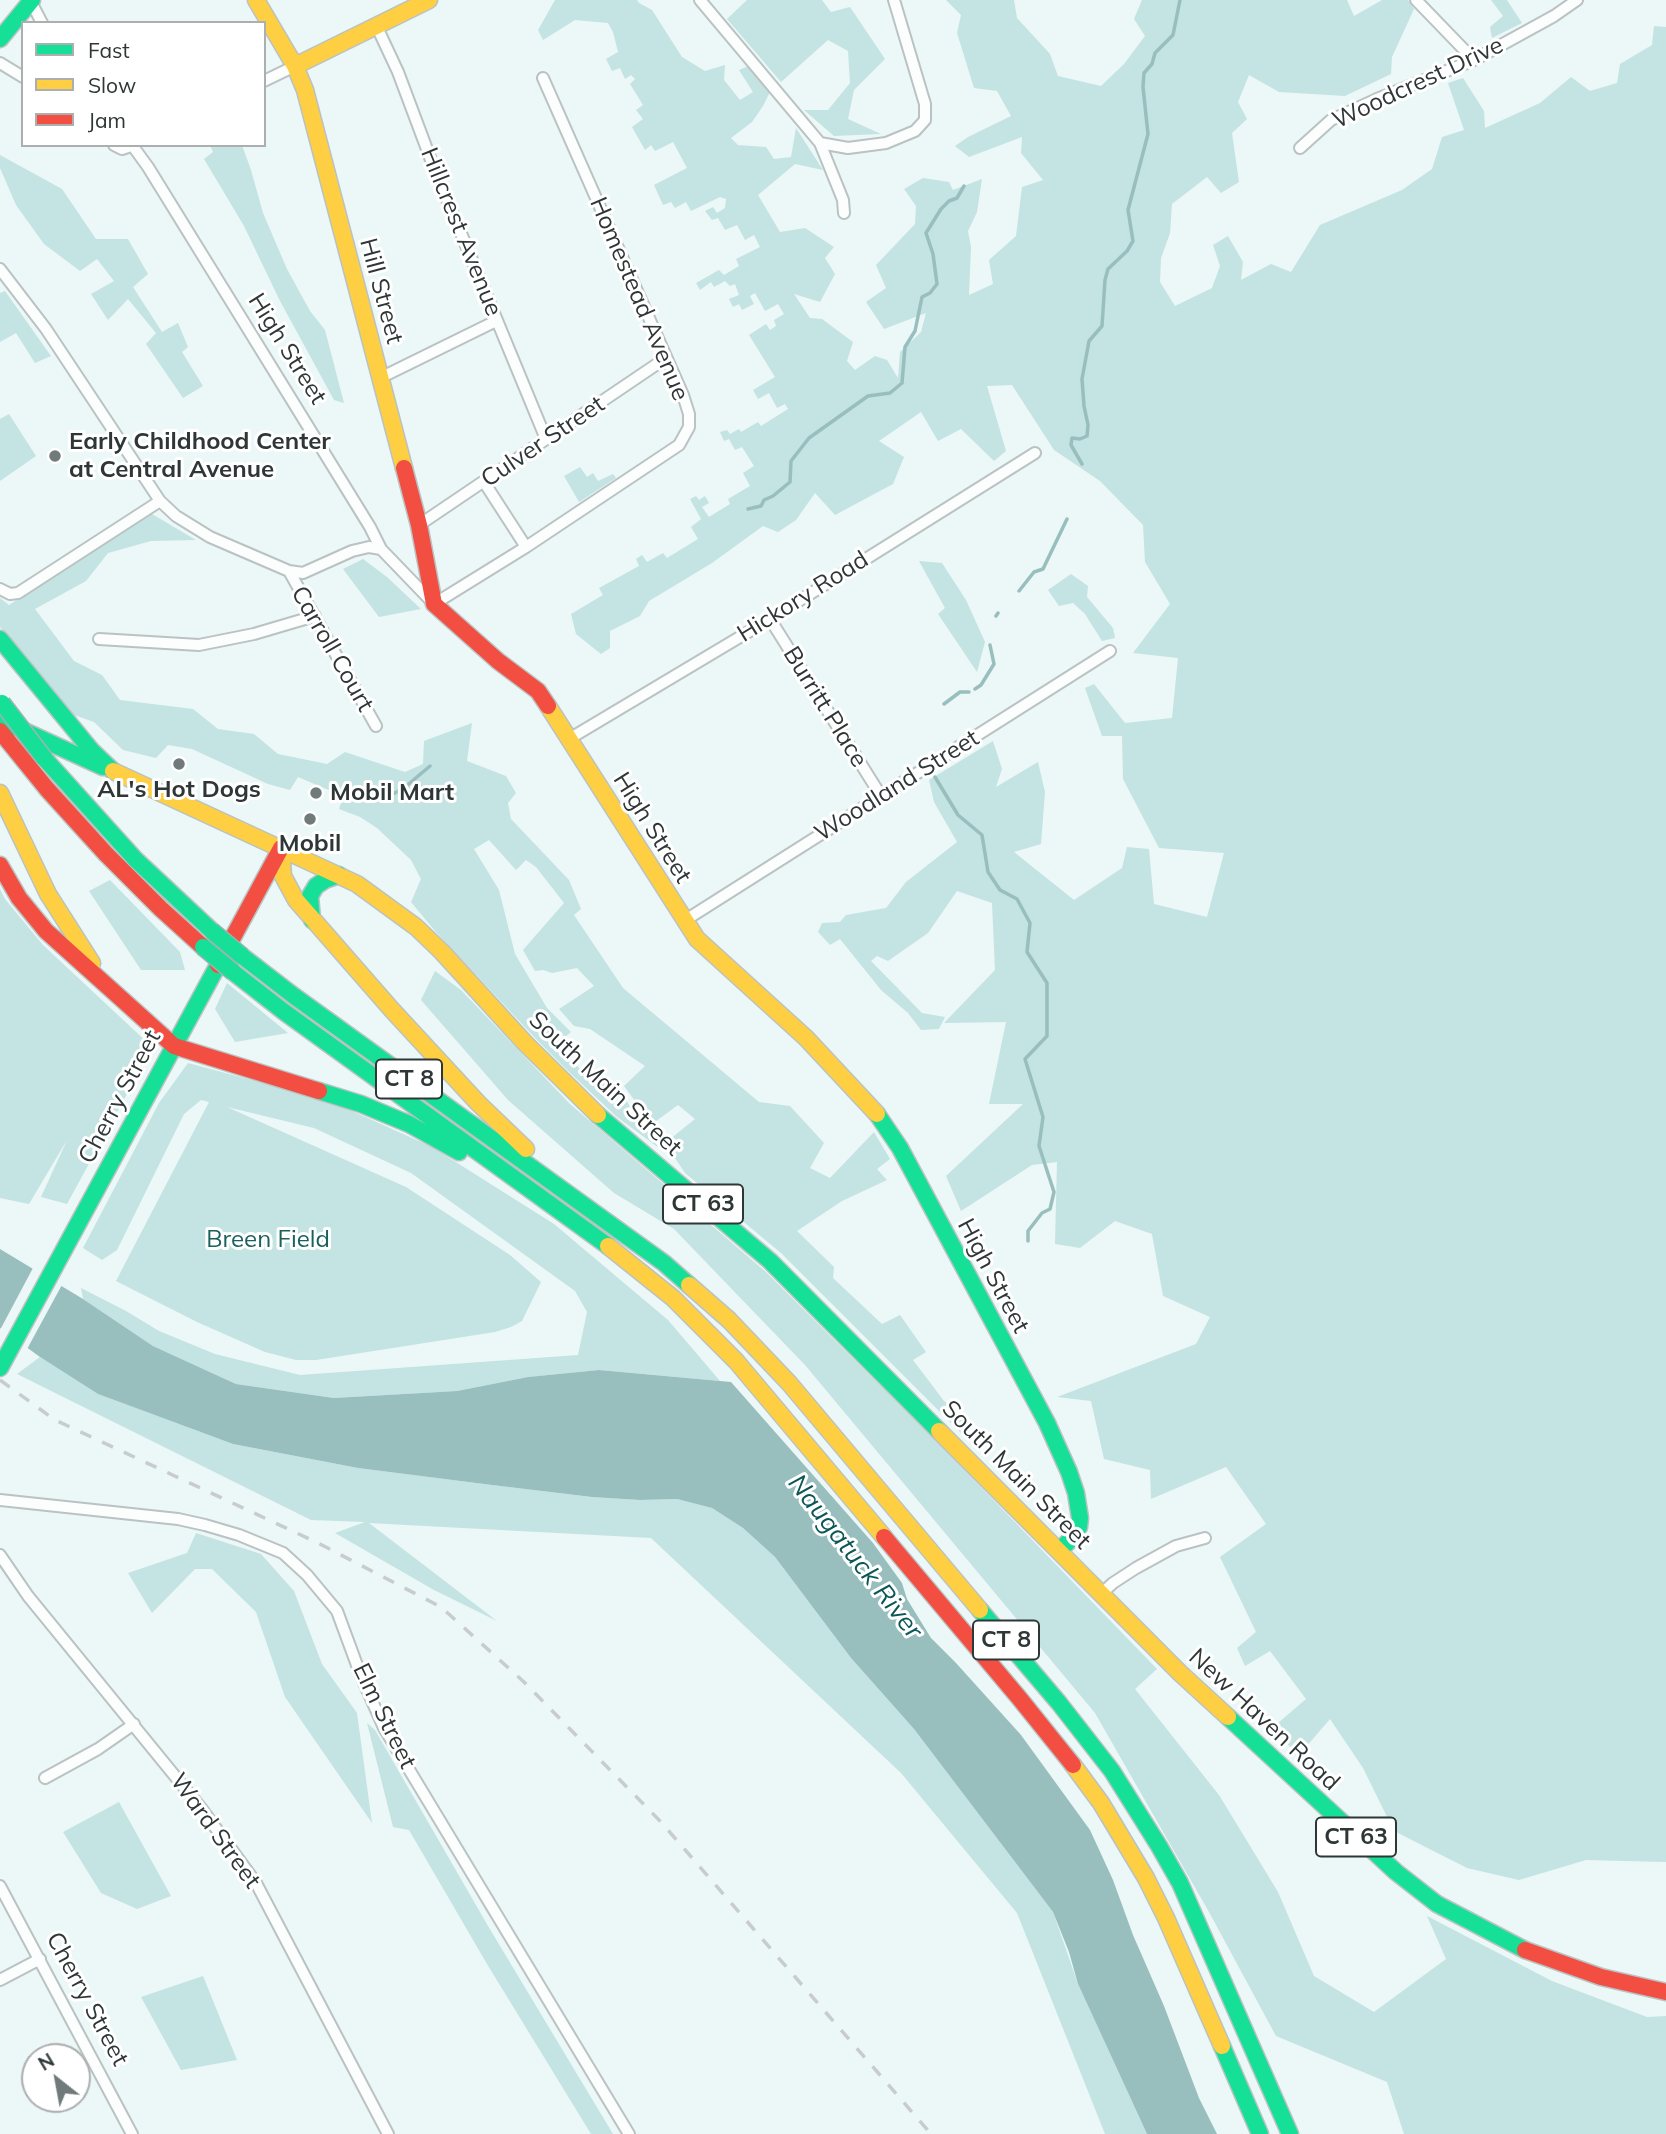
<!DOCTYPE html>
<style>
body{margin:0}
#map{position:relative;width:1666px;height:2134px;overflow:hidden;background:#ecf7f7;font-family:Mulish,sans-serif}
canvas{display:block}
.legend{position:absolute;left:21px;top:21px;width:245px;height:126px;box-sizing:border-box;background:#fff;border:2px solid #acafaf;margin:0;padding:9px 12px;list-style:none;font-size:21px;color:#2f3736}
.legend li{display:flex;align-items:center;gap:14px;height:35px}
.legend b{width:35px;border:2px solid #acafaf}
.north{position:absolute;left:21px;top:2043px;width:70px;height:70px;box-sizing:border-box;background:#fff;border:2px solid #acafaf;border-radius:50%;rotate:329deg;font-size:19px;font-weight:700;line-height:28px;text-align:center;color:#2f3736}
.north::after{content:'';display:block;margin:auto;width:24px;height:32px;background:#717a7a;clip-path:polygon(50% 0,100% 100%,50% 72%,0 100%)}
</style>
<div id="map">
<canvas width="1666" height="2134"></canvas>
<ul class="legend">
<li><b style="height:9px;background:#16e098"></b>Fast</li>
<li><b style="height:9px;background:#ffcf43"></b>Slow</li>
<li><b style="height:9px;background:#f24e42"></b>Jam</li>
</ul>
<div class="north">N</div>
</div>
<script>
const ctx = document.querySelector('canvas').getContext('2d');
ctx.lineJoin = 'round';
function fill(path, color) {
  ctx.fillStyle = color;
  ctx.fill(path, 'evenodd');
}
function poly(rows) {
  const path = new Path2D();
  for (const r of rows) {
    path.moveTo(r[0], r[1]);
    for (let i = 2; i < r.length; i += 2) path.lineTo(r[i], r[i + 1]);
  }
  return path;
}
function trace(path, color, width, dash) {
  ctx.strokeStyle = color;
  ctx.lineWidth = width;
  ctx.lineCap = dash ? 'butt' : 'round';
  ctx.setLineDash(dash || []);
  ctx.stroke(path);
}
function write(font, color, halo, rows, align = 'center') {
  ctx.font = font + ' Mulish,sans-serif';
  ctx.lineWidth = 6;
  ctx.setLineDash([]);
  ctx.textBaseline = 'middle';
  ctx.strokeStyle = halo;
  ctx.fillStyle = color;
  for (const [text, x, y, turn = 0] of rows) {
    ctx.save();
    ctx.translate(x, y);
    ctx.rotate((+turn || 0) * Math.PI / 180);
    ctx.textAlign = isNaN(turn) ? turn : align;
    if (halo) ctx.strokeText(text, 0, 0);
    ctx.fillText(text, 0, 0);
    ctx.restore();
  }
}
const green = poly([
 [555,0,637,0,639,3,652,10,682,57,705,71,725,65,724,80,740,100,753,92,739,70,751,65,771,90,763,106,752,122,731,138,738,145,766,147,774,159,791,157,796,128,823,170,795,164,758,195,780,232,805,228,834,247,825,258,835,274,820,302,794,294,810,318,822,319,853,342,847,361,855,370,875,356,887,360,898,378,900,352,921,332,926,313,884,329,866,302,886,288,876,265,915,224,916,206,904,189,923,178,949,182,953,190,982,179,977,212,968,231,971,247,969,295,993,284,989,260,1016,236,1022,187,1043,180,1021,153,1022,137,969,157,955,146,968,137,1011,116,997,91,974,88,957,33,961,15,946,0,1014,0,1017,18,1050,54,1058,76,1101,86,1124,64,1145,36,1134,19,1142,0,1347,0,1354,16,1382,0,1408,0,1414,9,1392,57,1391,74,1345,96,1279,92,1249,75,1238,102,1247,119,1232,133,1239,182,1221,193,1207,177,1172,204,1170,233,1161,258,1160,282,1175,306,1212,288,1220,266,1213,245,1228,236,1243,262,1241,280,1271,264,1291,272,1320,225,1402,190,1432,169,1442,137,1464,130,1448,83,1463,78,1484,111,1485,128,1540,103,1571,77,1590,91,1617,83,1620,64,1652,45,1654,26,1666,27,1666,1862,1586,1860,1519,1880,1467,1868,1394,1831,1363,1768,1330,1719,1299,1755,1271,1729,1306,1699,1270,1651,1245,1666,1237,1648,1256,1632,1220,1557,1266,1524,1226,1467,1151,1499,1150,1470,1104,1459,1091,1401,1057,1397,1196,1344,1210,1317,1163,1296,1152,1234,1115,1221,1080,1248,1055,1244,1057,1162,1032,1165,961,1211,946,1176,1023,1104,989,1104,1006,1022,944,1023,995,970,992,903,957,891,928,933,888,961,877,956,871,961,922,1013,945,1017,939,1029,921,1030,908,1013,881,990,840,939,830,945,818,932,822,923,840,922,846,915,886,908,906,882,957,842,934,802,929,780,993,741,1002,769,996,787,1038,762,1045,792,1041,844,1014,852,1074,900,1122,868,1127,847,1149,849,1154,904,1207,917,1224,853,1159,848,1123,779,1122,736,1102,736,1085,688,1094,684,1125,723,1172,718,1178,658,1133,653,1170,604,1145,562,1143,525,1100,481,1054,450,1012,385,987,386,1006,451,994,461,961,429,938,441,921,412,879,441,904,457,893,484,835,515,815,493,796,520,778,532,763,526,712,563,649,601,640,616,610,631,610,648,601,654,576,634,571,614,603,595,599,588,639,566,636,559,642,555,647,562,663,553,667,558,698,539,691,527,701,519,690,499,696,496,699,500,705,496,709,503,702,507,709,517,730,504,728,499,750,486,743,473,754,466,742,447,735,450,729,439,724,441,720,432,727,430,730,434,739,429,741,432,758,422,761,426,788,409,785,404,777,408,769,393,758,399,753,390,775,377,749,335,766,324,770,330,776,326,774,320,784,314,778,304,765,311,755,293,750,296,754,304,742,310,739,304,733,307,729,299,739,295,735,284,730,286,725,281,714,287,711,282,700,290,696,283,719,270,724,275,739,266,736,259,760,247,754,235,745,240,737,225,725,230,718,218,712,220,705,211,713,207,717,213,725,208,726,199,720,197,691,211,686,202,675,208,671,202,663,205,654,185,687,168,673,142,655,151,651,145,645,150,632,127,643,119,636,110,643,105,630,84,635,79,631,75,625,79,620,68,612,71,606,59,618,52,613,32,608,23,575,20,543,40,538,30],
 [747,0,822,0,831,12,850,7,885,59,854,90,848,119,881,134,834,136,804,110,828,110,850,83,848,51,828,40,781,82,727,19],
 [1491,0,1507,0,1522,23,1492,38,1490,27,1503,16],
 [210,145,242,145,251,170,263,213,287,269,310,311,325,330,344,403,334,400,280,301,244,226,204,159,213,152],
 [0,155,62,189,96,239,128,239,148,274,133,287,162,332,178,323,188,347,182,352,203,386,183,398,146,344,156,333,128,299,108,320,91,294,114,281,97,259,80,271,44,244,16,205,0,168],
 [5,291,51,356,35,363,16,333,0,342,0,293],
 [9,414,36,456,0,481,0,419],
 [580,467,587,477,593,473,598,481,613,474,616,478,579,502,564,476],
 [152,514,196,540,151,541,108,553,86,581,35,609,74,661,102,675,120,700,193,709,218,729,254,734,278,754,327,764,345,752,405,772,423,764,424,741,472,723,467,761,506,776,516,793,508,803,511,819,569,880,581,909,574,915,623,988,759,1102,790,1106,824,1143,810,1168,830,1178,874,1132,890,1159,877,1169,887,1180,842,1201,797,1231,834,1267,833,1278,882,1324,900,1315,926,1352,913,1360,944,1401,959,1411,976,1432,967,1439,781,1253,685,1173,665,1143,695,1119,678,1105,652,1124,624,1086,645,1066,590,1029,574,1026,559,1009,594,986,577,968,552,973,543,970,535,971,523,950,564,903,536,867,526,860,516,870,489,840,474,849,499,890,515,954,547,1008,571,1032,556,1044,585,1074,594,1070,606,1086,616,1086,659,1148,617,1117,568,1071,536,1039,435,931,411,902,421,879,411,860,377,828,360,817,339,809,343,796,298,777,290,790,268,784,192,749,168,745,156,758,123,750,94,722,74,715,0,627,0,598,9,605],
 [363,559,387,577,421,609,379,617,343,569],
 [919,561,942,563,966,600,985,642,977,672,938,614,945,608],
 [1071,574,1088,586,1087,597,1113,628,1115,638,1102,641,1085,614,1073,603,1059,606,1048,590],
 [110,880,180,952,185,970,141,970,89,891],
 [0,889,5,899,43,945,150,1045,146,1059,67,1204,41,1197,67,1140,29,1204,0,1198],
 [435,971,461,990,570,1104,766,1272,952,1457,1157,1669,1135,1689,1219,1795,1278,1892,1314,1976,1374,2012,1446,1959,1427,1916,1552,1981,1647,2017,1666,2016,1666,2134,1404,2134,1387,2082,1276,2036,1209,1912,1095,1713,805,1365,674,1229,614,1193,508,1100,421,1000],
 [227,983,288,1033,235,1042,215,1009],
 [188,1063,330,1101,432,1147,554,1224,668,1320,720,1381,599,1370,528,1377,457,1391,334,1398,236,1384,153,1346,83,1299,81,1288,126,1311,159,1331,215,1354,300,1375,578,1355,587,1312,575,1291,411,1173,314,1128,227,1107,406,1187,510,1255,541,1282,522,1321,511,1327,495,1332,316,1360,296,1360,265,1352,197,1322,116,1281,209,1102,201,1100,184,1114,117,1250,102,1260,83,1248,159,1103],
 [40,1357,98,1394,233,1444,358,1468,492,1485,592,1497,640,1500,677,1499,712,1508,743,1528,775,1557,851,1658,914,1729,1053,1912,1078,1984,1147,2134,1105,2134,1017,1913,901,1773,651,1538,369,1523,497,1621,434,1590,335,1533,365,1522,311,1520,17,1374],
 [196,1533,261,1554,294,1591,322,1664,357,1713,372,1823,285,1697,256,1612,212,1569,195,1569,152,1613,128,1573,187,1553],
 [367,1723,375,1730,488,1926,613,2134,591,2134,487,1964,409,1830,393,1827],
 [119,1802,171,1896,137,1909,101,1893,63,1832],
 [203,1976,237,2060,181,2070,141,1997]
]);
const water = poly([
 [0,1249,83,1299,153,1346,236,1384,334,1398,457,1391,528,1377,599,1370,731,1382,873,1543,902,1583,907,1599,931,1638,956,1663,1021,1735,1090,1830,1113,1880,1133,1935,1164,2006,1199,2098,1217,2134,1147,2134,1078,1984,1069,1952,1053,1912,914,1729,851,1658,775,1557,743,1528,712,1508,677,1499,640,1500,592,1497,492,1485,358,1468,233,1444,98,1394,40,1357,0,1328]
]);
const pier = poly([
 [34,1266,63,1283,26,1351,0,1332,0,1330]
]);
const stream = poly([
 [1082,464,1071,445,1072,438,1080,439,1087,436,1088,425,1084,406,1082,379,1089,341,1102,326,1105,280,1108,269,1127,251,1133,241,1128,210,1148,134,1143,87,1144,73,1152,64,1155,53,1173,35,1180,0],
 [748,509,761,506,764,500,773,496,790,482,791,461,809,438,868,396,890,393,902,383,905,347,915,331,922,297,930,293,937,284,933,254,926,233,941,209,949,201,957,198,964,186],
 [1019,591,1034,572,1043,569,1067,519],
 [996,616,998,613],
 [975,689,981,685,994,664,990,645],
 [944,704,960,692,969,692],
 [935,777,958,815,982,835,988,872,1000,890,1017,899,1030,923,1027,952,1047,983,1047,1036,1025,1059,1043,1117,1039,1146,1054,1192,1050,1209,1042,1213,1028,1231,1028,1241],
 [369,796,393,794,404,788,430,766]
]);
const street = poly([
 [30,0,42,23],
 [700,0,820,143,843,200,844,213],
 [1416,0,1474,60],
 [376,25,398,72,434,168,546,439],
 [0,63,23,77],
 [264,81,295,66],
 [820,143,848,148,886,143,915,131,925,120,925,104,894,0],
 [114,145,122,149,134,145],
 [132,145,148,167,240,316,370,527,381,549,434,604,526,547,679,445,689,427,689,414,683,395,543,78],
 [1300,148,1331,120,1377,99,1474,60,1554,16,1577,0],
 [0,269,46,329,160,501,176,516,210,537,289,571,303,573,352,551,369,547,381,549],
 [380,378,496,321],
 [484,482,526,547],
 [419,525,666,358],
 [289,571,376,726],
 [0,589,10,594,18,593,160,501],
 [770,619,881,796],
 [99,639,199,645,254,634,315,616],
 [569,739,770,619,1035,453],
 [684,921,1110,651],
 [0,1500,178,1519,205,1525,239,1535,283,1553,307,1575,337,1611,361,1676,384,1728,629,2134],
 [0,1555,28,1596,201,1808,256,1883,388,2134],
 [1101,1594,1113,1583,1136,1568,1176,1546,1205,1538],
 [45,1778,98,1749,134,1724],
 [0,1886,132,2134],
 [0,1980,40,1959]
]);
const fast = poly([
 [0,39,32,0],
 [0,639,92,751,113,771],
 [0,720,103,767],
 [45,759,136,860,212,931],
 [312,920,310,896,316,886,325,880,339,875],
 [242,956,294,996,664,1263,689,1285],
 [233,972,283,1011,608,1246],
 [319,1091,361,1104,409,1124,459,1152],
 [877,1114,900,1148,1047,1423,1069,1472,1076,1493,1080,1518,1079,1527,1074,1536,1059,1551],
 [598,1115,770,1261,939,1431],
 [0,1368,218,965],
 [980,1610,1059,1703,1112,1771,1159,1846,1180,1883,1290,2134],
 [1228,1717,1396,1872,1437,1904,1525,1950],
 [1222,2046,1260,2134]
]);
const slow = poly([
 [256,0,295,66,305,90,404,468],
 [295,66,429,0],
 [548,706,697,939,806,1038,877,1114],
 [113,771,357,884,416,927,442,952,525,1043,598,1115],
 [0,793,48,894,92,963],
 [281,848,283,876,296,900,392,1010,478,1103,526,1149],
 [608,1246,673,1298,736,1361,884,1537],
 [689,1285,729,1320,789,1383,980,1610],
 [939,1431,1180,1673,1228,1717],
 [1073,1765,1101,1803,1146,1878,1166,1918,1222,2046]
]);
const jam = poly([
 [404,468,419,525,434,604,498,661,538,691,548,706],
 [0,731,47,789,106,854,161,909,203,947],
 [0,865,19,898,46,931,174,1046,319,1091],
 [218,965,281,848],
 [884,1537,1020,1699,1073,1765],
 [1525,1950,1601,1977,1666,1992]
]);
const rail = poly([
 [0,1380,55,1420,318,1543,441,1607,524,1682,661,1822,931,2134]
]);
const fastBridge = poly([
 [2,703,45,759],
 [212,931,242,956],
 [203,947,233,972]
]);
const markers = [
 [55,456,7,"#717a7a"],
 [179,764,7,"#717a7a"],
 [316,793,7,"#717a7a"],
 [310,819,7,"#717a7a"]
];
const shields = [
 [409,1079,66],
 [703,1204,80],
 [1006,1640,66],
 [1356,1837,80]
];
const shieldNames = [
 ["CT 8",409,1079],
 ["CT 63",703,1204],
 ["CT 8",1006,1640],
 ["CT 63",1356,1837]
];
const streetNames = [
 ["Woodcrest Drive",1418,83,-25],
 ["Hillcrest Avenue",461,232,68],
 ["Hill Street",381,291,75],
 ["Homestead Avenue",639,299,67],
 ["High Street",287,349,58],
 ["Culver Street",543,442,-34],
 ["Hickory Road",803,597,-32],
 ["Carroll Court",332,649,60],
 ["Burritt Place",825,707,58],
 ["Woodland Street",897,786,-32],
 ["High Street",652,828,58],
 ["South Main Street",605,1084,43],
 ["Cherry Street",120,1097,-62],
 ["High Street",993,1276,62],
 ["South Main Street",1016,1475,45],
 ["Elm Street",384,1716,64],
 ["New Haven Road",1264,1720,43],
 ["Ward Street",215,1831,54],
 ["Cherry Street",87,1999,62]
];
const poiNames = [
 ["Early Childhood Center",69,442],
 ["at Central Avenue",69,470],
 ["AL's Hot Dogs",179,790,"center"],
 ["Mobil Mart",330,793],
 ["Mobil",310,844,"center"]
];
const parkNames = [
 ["Breen Field",268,1240]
];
const waterNames = [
 ["Naugatuck River",855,1557,52]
];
fill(green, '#c4e3e3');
fill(water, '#98bfbe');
fill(pier, '#ecf7f7');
trace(stream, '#98bfbe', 3.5);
trace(street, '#bac2c2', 14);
trace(fast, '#bac2c2', 19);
trace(slow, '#bac2c2', 19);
trace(jam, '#bac2c2', 19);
trace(street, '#fcfefe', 10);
trace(fast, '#16e098', 16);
trace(slow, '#ffcf43', 16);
trace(jam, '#f24e42', 16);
trace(rail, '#c8cccc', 3.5, [12, 12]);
trace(fastBridge, '#9eb3b3', 19, []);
trace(fastBridge, '#16e098', 16);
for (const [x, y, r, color] of markers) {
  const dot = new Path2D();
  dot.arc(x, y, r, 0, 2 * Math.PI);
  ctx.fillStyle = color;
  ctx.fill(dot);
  trace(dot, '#fff', 2.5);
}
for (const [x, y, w] of shields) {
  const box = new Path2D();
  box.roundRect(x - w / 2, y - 19.5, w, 39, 5);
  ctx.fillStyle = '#fff';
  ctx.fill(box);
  trace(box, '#2f3736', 2);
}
write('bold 23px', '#2f3736', null, shieldNames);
write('24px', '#2f3736', '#fff', streetNames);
write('bold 24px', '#2f3736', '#fff', poiNames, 'left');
write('24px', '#1a605f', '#fff', parkNames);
write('italic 26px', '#0b5756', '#fff', waterNames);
</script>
